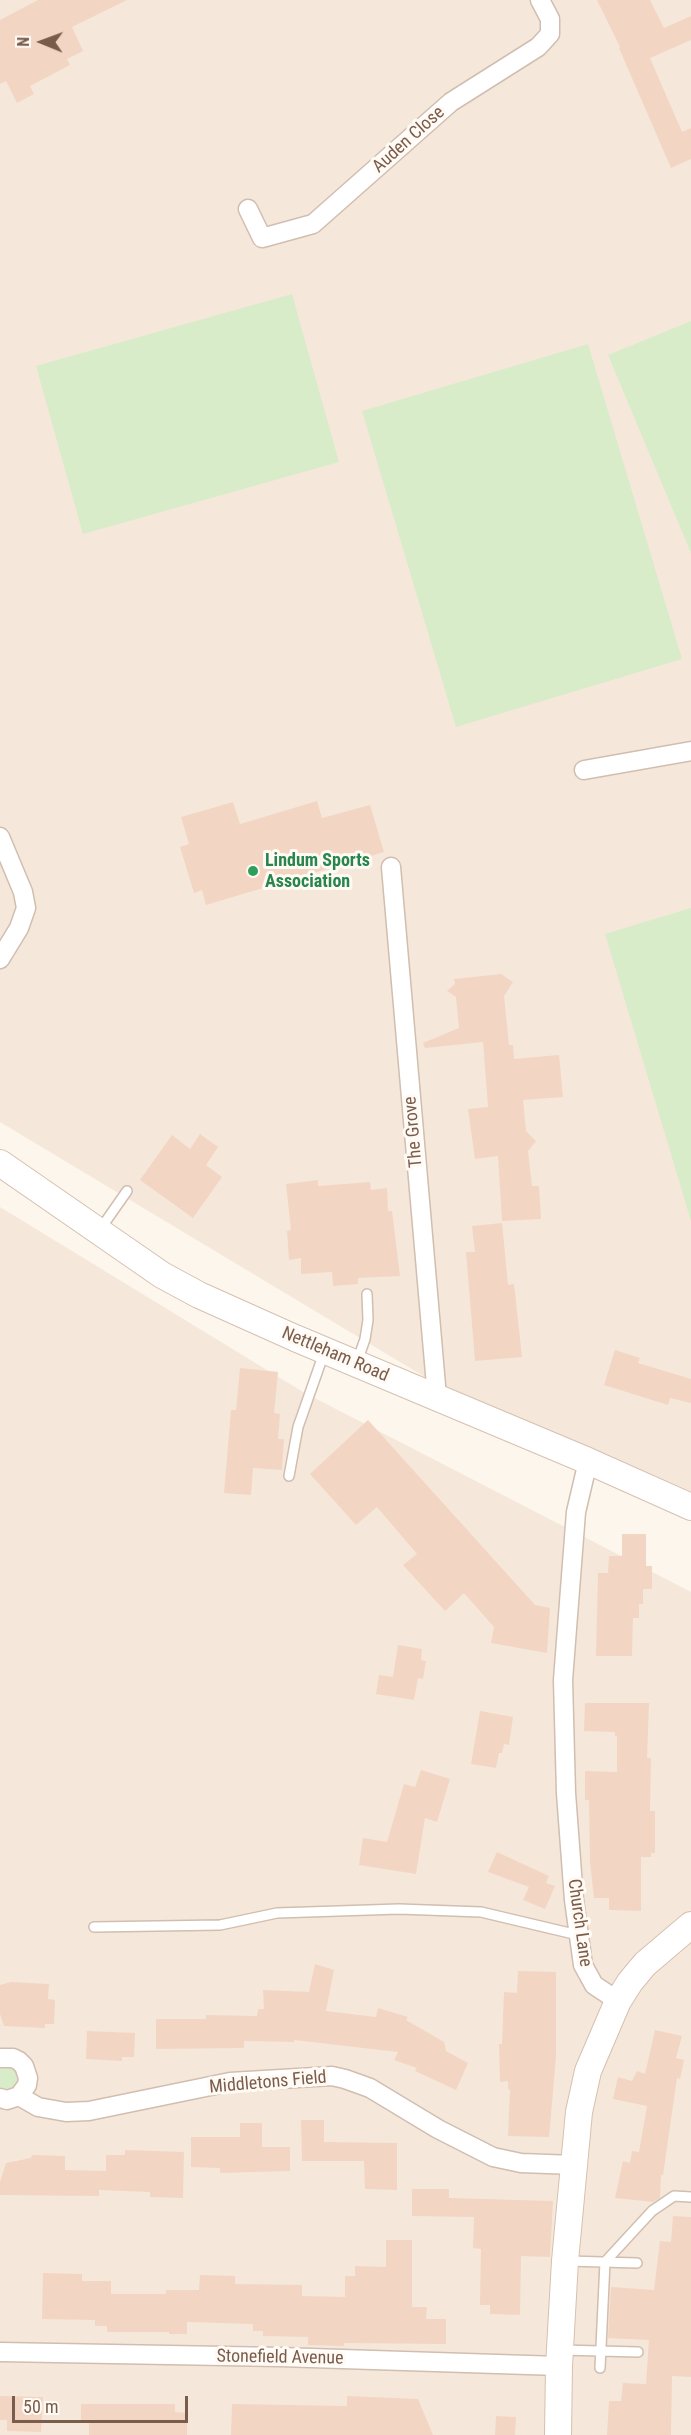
<!DOCTYPE html>
<style>
body{margin:0}
#map{position:relative;width:691px;height:2435px;overflow:hidden;background:#fdf6ec;font-family:"Roboto Condensed",sans-serif}
canvas{display:block}
.north{position:absolute;left:12px;top:12px;width:60px;height:60px;-webkit-text-stroke:4px #fffaf3;paint-order:stroke;rotate:271deg;font-size:16px;font-weight:700;line-height:24px;text-align:center;color:#7a5c4d}
.north::after{content:'';display:block;margin:auto;width:21px;height:27px;background:#7a5c4d;clip-path:polygon(50% 0,100% 100%,50% 72%,0 100%)}
.scale{position:absolute;left:12px;top:2396px;width:176px;height:27px;box-sizing:border-box;border:3px solid #7a5c4d;border-top:0;padding-left:8px;font-size:18px;line-height:21px;white-space:nowrap;color:#7a5c4d;-webkit-text-stroke:4px #fffaf3;paint-order:stroke}
</style>
<div id="map">
<canvas width="691" height="2435"></canvas>
<div class="north">N</div>
<div class="scale">50 m</div>
</div>
<script>
const ctx = document.querySelector('canvas').getContext('2d');
ctx.lineJoin = 'round';
function fill(path, color) {
  ctx.fillStyle = color;
  ctx.fill(path, 'evenodd');
}
function poly(rows) {
  const path = new Path2D();
  for (const r of rows) {
    path.moveTo(r[0], r[1]);
    for (let i = 2; i < r.length; i += 2) path.lineTo(r[i], r[i + 1]);
  }
  return path;
}
function trace(path, color, width, dash) {
  ctx.strokeStyle = color;
  ctx.lineWidth = width;
  ctx.lineCap = dash ? 'butt' : 'round';
  ctx.setLineDash(dash || []);
  ctx.stroke(path);
}
function write(font, color, halo, rows, align = 'center') {
  ctx.font = font + ' "Roboto Condensed",sans-serif';
  ctx.lineWidth = 6;
  ctx.setLineDash([]);
  ctx.textBaseline = 'middle';
  ctx.strokeStyle = halo;
  ctx.fillStyle = color;
  for (const [text, x, y, turn = 0] of rows) {
    ctx.save();
    ctx.translate(x, y);
    ctx.rotate((+turn || 0) * Math.PI / 180);
    ctx.textAlign = isNaN(turn) ? turn : align;
    if (halo) ctx.strokeText(text, 0, 0);
    ctx.fillText(text, 0, 0);
    ctx.restore();
  }
}
const residential = poly([
 [0,0,691,0,691,1492,505,1425,0,1122],
 [0,1207,303,1392,691,1592,691,2435,0,2435]
]);
const green = poly([
 [292,294,339,462,83,534,36,366],
 [691,321,691,553,608,355],
 [588,344,682,659,456,727,362,411],
 [691,908,691,1221,605,934],
 [2,2064,19,2070,18,2088,0,2092,0,2065]
]);
const building = poly([
 [38,0,127,0,72,27,83,51,67,59,70,65,30,86,34,94,17,103,6,81,0,84,0,20],
 [597,0,650,0,664,28,691,16,691,40,650,58,682,132,691,128,691,159,671,168,619,48,620,47],
 [317,801,322,818,370,805,384,852,206,905,202,890,194,893,180,847,189,844,181,817,233,802,240,824],
 [501,974,513,982,504,996,509,1045,513,1045,514,1059,559,1055,563,1097,523,1100,526,1131,536,1141,528,1151,532,1186,539,1186,541,1219,502,1221,498,1156,475,1159,468,1109,488,1107,483,1042,425,1048,423,1043,459,1028,456,997,447,991,455,984,454,979],
 [200,1134,218,1147,206,1165,222,1177,193,1218,140,1180,172,1135,190,1149],
 [318,1180,318,1186,370,1182,371,1190,387,1188,388,1211,392,1211,400,1276,358,1278,358,1284,333,1286,332,1272,301,1274,301,1258,289,1260,287,1231,291,1230,286,1184],
 [502,1223,508,1285,514,1284,522,1357,475,1361,466,1252,475,1252,472,1226],
 [615,1350,640,1358,638,1363,691,1379,691,1403,670,1398,668,1405,604,1385],
 [240,1368,278,1372,274,1413,280,1414,278,1439,284,1439,282,1470,253,1468,251,1495,224,1493,231,1410,236,1410],
 [368,1420,535,1605,550,1608,547,1653,491,1643,494,1627,464,1593,445,1611,403,1565,417,1554,377,1507,356,1525,310,1474],
 [622,1534,646,1534,646,1566,652,1566,652,1589,643,1589,643,1604,639,1604,639,1618,633,1618,632,1656,596,1656,598,1573,608,1573,609,1556,622,1556],
 [398,1645,422,1649,421,1660,426,1661,423,1679,418,1678,414,1700,376,1694,379,1675,393,1677],
 [585,1703,649,1703,647,1758,651,1758,650,1811,655,1811,655,1853,651,1853,651,1857,641,1857,641,1911,609,1910,609,1898,594,1898,590,1862,589,1800,585,1800,585,1771,617,1772,617,1736,615,1736,615,1732,584,1731],
 [480,1711,513,1717,509,1745,504,1744,502,1753,499,1753,496,1768,471,1764],
 [421,1770,450,1779,437,1822,425,1818,416,1874,359,1865,363,1838,387,1842,404,1784,415,1787],
 [497,1852,549,1876,546,1883,555,1886,545,1909,523,1900,529,1887,488,1872],
 [315,1964,334,1970,326,2011,376,2017,378,2008,408,2017,406,2020,444,2042,446,2051,468,2063,456,2090,415,2071,417,2068,394,2060,398,2052,294,2040,294,2042,244,2041,244,2048,156,2049,156,2019,206,2019,206,2015,257,2016,258,2009,264,2009,263,1990,309,1992],
 [518,1971,556,1972,556,2057,549,2137,508,2136,510,2090,508,2089,508,2081,500,2082,499,2044,502,2044,504,1992,517,1993],
 [11,1982,49,1984,48,1999,55,2000,54,2024,45,2024,45,2028,4,2026,0,2014,0,1985],
 [655,2030,682,2036,676,2058,684,2060,680,2079,677,2078,663,2175,661,2175,660,2198,653,2202,615,2198,623,2161,630,2163,632,2151,639,2152,647,2106,613,2099,618,2077,632,2081,637,2071,645,2074],
 [87,2031,135,2033,134,2057,122,2057,122,2061,86,2059],
 [301,2120,324,2120,324,2142,397,2143,397,2190,365,2189,364,2161,302,2161],
 [240,2123,262,2123,262,2147,290,2147,290,2171,220,2173,220,2168,191,2167,191,2137,240,2137],
 [125,2150,184,2152,183,2198,150,2197,150,2192,99,2190,99,2196,0,2195,0,2182,6,2163,31,2158,32,2155,65,2156,65,2170,106,2171,106,2155,125,2155],
 [412,2189,449,2189,449,2198,553,2201,550,2257,521,2256,520,2315,490,2314,490,2305,480,2305,481,2249,473,2248,474,2217,412,2216],
 [673,2216,691,2217,691,2377,672,2376,671,2435,607,2435,609,2401,621,2401,623,2383,646,2384,649,2340,608,2338,611,2287,654,2290,660,2241,671,2242],
 [386,2240,412,2240,412,2307,427,2307,426,2319,446,2319,446,2344,344,2343,344,2346,308,2345,308,2337,263,2336,263,2331,253,2331,253,2324,187,2322,187,2334,169,2334,169,2332,107,2332,107,2326,95,2326,95,2320,42,2319,43,2273,82,2274,82,2281,111,2281,111,2294,166,2294,166,2290,199,2290,200,2275,235,2276,235,2284,302,2285,302,2296,345,2297,345,2276,355,2276,355,2266,386,2267],
 [0,2396,43,2397,41,2432,7,2431,7,2420,0,2420],
 [347,2396,418,2399,433,2435,231,2435,232,2404,347,2406],
 [81,2404,175,2404,175,2412,187,2413,187,2435,89,2435,89,2423,81,2423],
 [496,2416,516,2417,515,2435,495,2435]
]);
const lane = poly([
 [99,1231,127,1191],
 [357,1362,365,1339,368,1320,367,1294],
 [289,1476,298,1427,324,1353],
 [94,1927,220,1925,277,1913,399,1909,481,1912,578,1935],
 [568,2261,637,2263],
 [562,2350,638,2352],
 [600,2368,605,2262,652,2211,674,2196,691,2197]
]);
const street = poly([
 [248,209,262,238,313,224,451,102,538,47,550,34,550,19,540,0],
 [584,770,691,751],
 [0,837,23,892,26,908,19,928,0,959],
 [391,867,437,1397],
 [588,1461,576,1512,563,1680,566,1793,574,1900,583,1965,594,1985,618,2001],
 [0,2058,13,2058,19,2061,24,2066,28,2078,27,2085,19,2096,7,2100,0,2098],
 [19,2096,38,2107,66,2112,89,2111,230,2082,332,2076,345,2079,370,2088,438,2129,493,2157,521,2163,574,2165],
 [0,2352,280,2357,559,2366]
]);
const secondary = poly([
 [0,1163,162,1275,199,1295,295,1338,588,1461,691,1507],
 [558,2435,559,2366,565,2261,579,2112,588,2071,618,2001,630,1982,645,1964,691,1925]
]);
const markers = [
 [253,871,6,"#2e9e5b"]
];
const streetNames = [
 ["Auden Close",409,140,-42],
 ["The Grove",414,1132,-95],
 ["Nettleham Road",335,1355,23],
 ["Church Lane",579,1923,82],
 ["Middletons Field",268,2083,-5],
 ["Stonefield Avenue",280,2358,1]
];
const leisureNames = [
 ["Lindum Sports",265,861],
 ["Association",265,882]
];
fill(residential, '#f5e8da');
fill(green, '#d8ecc9');
fill(building, '#f3d5c3');
trace(lane, '#d1beb0', 12);
trace(street, '#d1beb0', 21);
trace(secondary, '#d6c0b0', 28);
trace(lane, '#fff', 9);
trace(street, '#fff', 18);
trace(secondary, '#fff', 26);
for (const [x, y, r, color] of markers) {
  const dot = new Path2D();
  dot.arc(x, y, r, 0, 2 * Math.PI);
  ctx.fillStyle = color;
  ctx.fill(dot);
  trace(dot, '#fffaf3', 2);
}
write('18px', '#7a5c4d', '#fffaf3', streetNames);
write('bold 18px', '#27864d', '#fffaf3', leisureNames, 'left');
</script>
